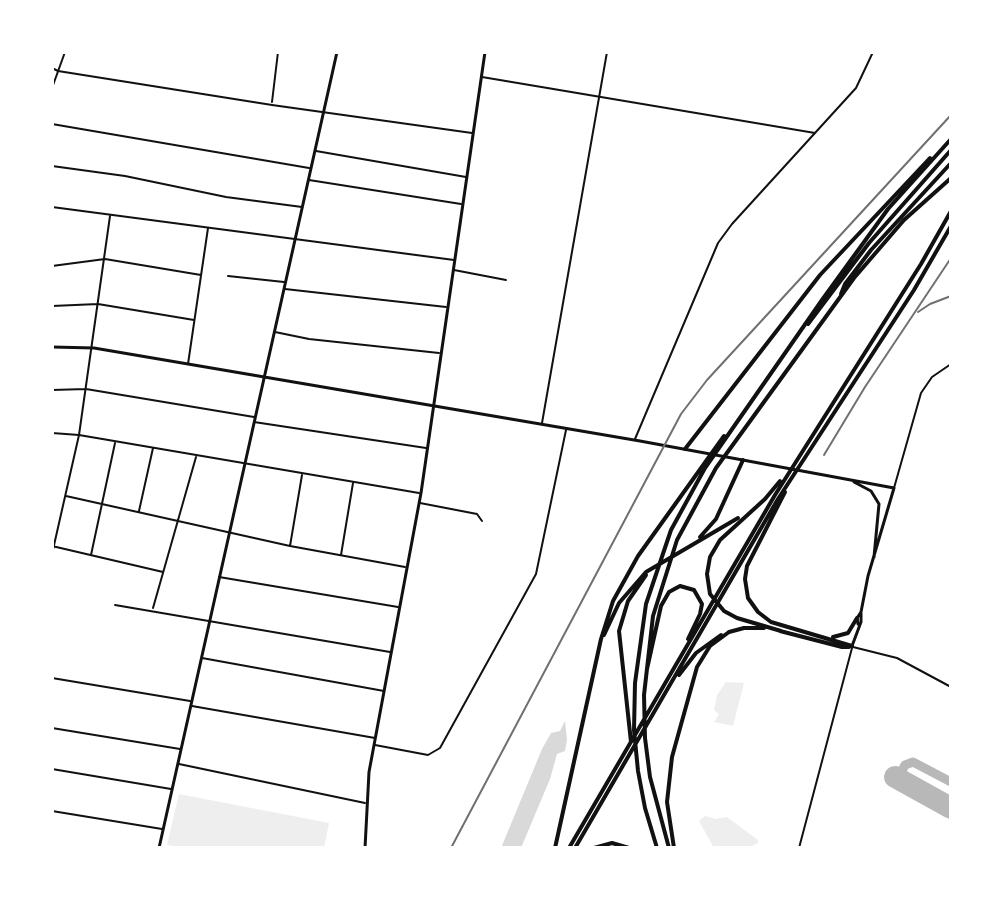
<!DOCTYPE html>
<style>
body{margin:0}
#map{position:relative;width:1003px;height:900px;overflow:hidden;background:#fff;font-family:"Roboto Serif",serif}
canvas{display:block}
.frame{position:absolute;inset:0;border:54px solid #fff;pointer-events:none}
</style>
<div id="map">
<canvas width="1003" height="900"></canvas>
<div class="frame"></div>
</div>
<script>
const ctx = document.querySelector('canvas').getContext('2d');
ctx.lineJoin = 'round';
function fill(path, color) {
  ctx.fillStyle = color;
  ctx.fill(path, 'evenodd');
}
function poly(rows) {
  const path = new Path2D();
  for (const r of rows) {
    path.moveTo(r[0], r[1]);
    for (let i = 2; i < r.length; i += 2) path.lineTo(r[i], r[i + 1]);
  }
  return path;
}
function trace(path, color, width, dash) {
  ctx.strokeStyle = color;
  ctx.lineWidth = width;
  ctx.lineCap = dash ? 'butt' : 'round';
  ctx.setLineDash(dash || []);
  ctx.stroke(path);
}
const green = poly([
 [726,682,744,683,733,726,714,722,719,714,714,710,717,695],
 [179,794,329,823,324,848,185,848,167,845],
 [705,816,716,819,727,817,758,840,758,843,748,848,714,848,699,821]
]);
const water = poly([
 [565,721,567,740,565,751,557,754,550,779,521,848,501,848,542,749,551,733,560,731]
]);
const taxiway = poly([
 [898,778,905,765,913,762,951,782]
]);
const runway = poly([
 [895,777,951,808]
]);
const minor = poly([
 [52,68,58,71,272,105,472,133],
 [272,102,278,52],
 [52,124,309,168],
 [316,151,466,177],
 [52,166,125,176,226,197,302,207],
 [309,180,461,204],
 [52,266,105,259,201,275],
 [454,270,506,280],
 [228,276,284,282],
 [285,289,446,307],
 [52,306,98,304,194,320],
 [275,332,309,339,439,353],
 [188,364,208,228],
 [52,390,86,389,254,417],
 [254,422,426,448],
 [542,423,607,52],
 [66,496,290,546,405,567],
 [420,503,477,514,482,521],
 [139,511,153,448],
 [52,546,163,572],
 [290,546,302,475],
 [52,554,79,435,110,216],
 [91,555,115,443],
 [341,555,353,483],
 [219,577,398,607],
 [115,605,390,652],
 [153,608,196,457],
 [202,658,384,691],
 [52,678,190,701],
 [192,706,375,738],
 [52,728,180,749],
 [375,745,428,755,440,748,536,574,566,430],
 [179,764,365,803],
 [52,769,171,789],
 [52,811,162,829],
 [799,848,852,648]
]);
const tertiary = poly([
 [482,77,815,133],
 [52,88,65,52],
 [52,207,454,260],
 [52,433,79,435,419,493],
 [635,439,718,243,732,224,856,88,873,52],
 [894,488,921,393,932,377,951,364],
 [853,647,897,658,951,687]
]);
const secondary = poly([
 [52,347,94,348,188,364,640,441,894,488,868,576,861,612,857,618,858,624],
 [854,482,871,491,879,504,874,557],
 [852,646,861,622,861,613],
 [159,848,337,52]
]);
const primary = poly([
 [365,848,369,772,421,493,485,52]
]);
const motorway = poly([
 [841,294,845,284,871,250,951,163],
 [808,324,869,243,951,150],
 [685,449,820,275,930,158],
 [780,481,765,499,720,540,710,557,707,574,710,594,724,611,737,618,781,631],
 [785,492,747,566,745,579,748,598,758,612,771,622,852,646],
 [700,537,716,519,743,460],
 [780,631,842,647,849,647],
 [729,632,744,628,764,628],
 [604,635,619,603,646,572,738,518],
 [833,637,848,633,857,618],
 [647,669,661,606,669,592,680,586,694,590,702,604,700,614,688,639],
 [679,675,696,653,721,635],
 [631,742,619,631,628,601,646,575],
 [555,848,601,639,613,601,638,556,724,436],
 [569,848,775,495,921,264,951,211],
 [575,848,778,499,914,290,951,226],
 [594,848,612,843,629,848],
 [657,848,645,808,638,771,634,730,635,683,646,604,671,530,705,468,822,300,888,209,951,139],
 [669,848,650,777,645,738,644,695,653,616,677,540,716,468,854,278,904,220,951,178],
 [674,848,667,802,672,757,697,667,710,646,729,632]
]);
const rail = poly([
 [918,312,930,304,951,296],
 [824,455,865,387,951,258],
 [451,848,681,414,707,380,951,115]
]);
fill(green, '#eee');
fill(water, '#d9d9d9');
trace(taxiway, '#b8b8b8', 9);
trace(runway, '#b8b8b8', 22);
trace(minor, '#111', 2);
trace(tertiary, '#111', 2);
trace(secondary, '#111', 3);
trace(primary, '#111', 3);
trace(motorway, '#111', 4);
trace(rail, '#707070', 2);
</script>
